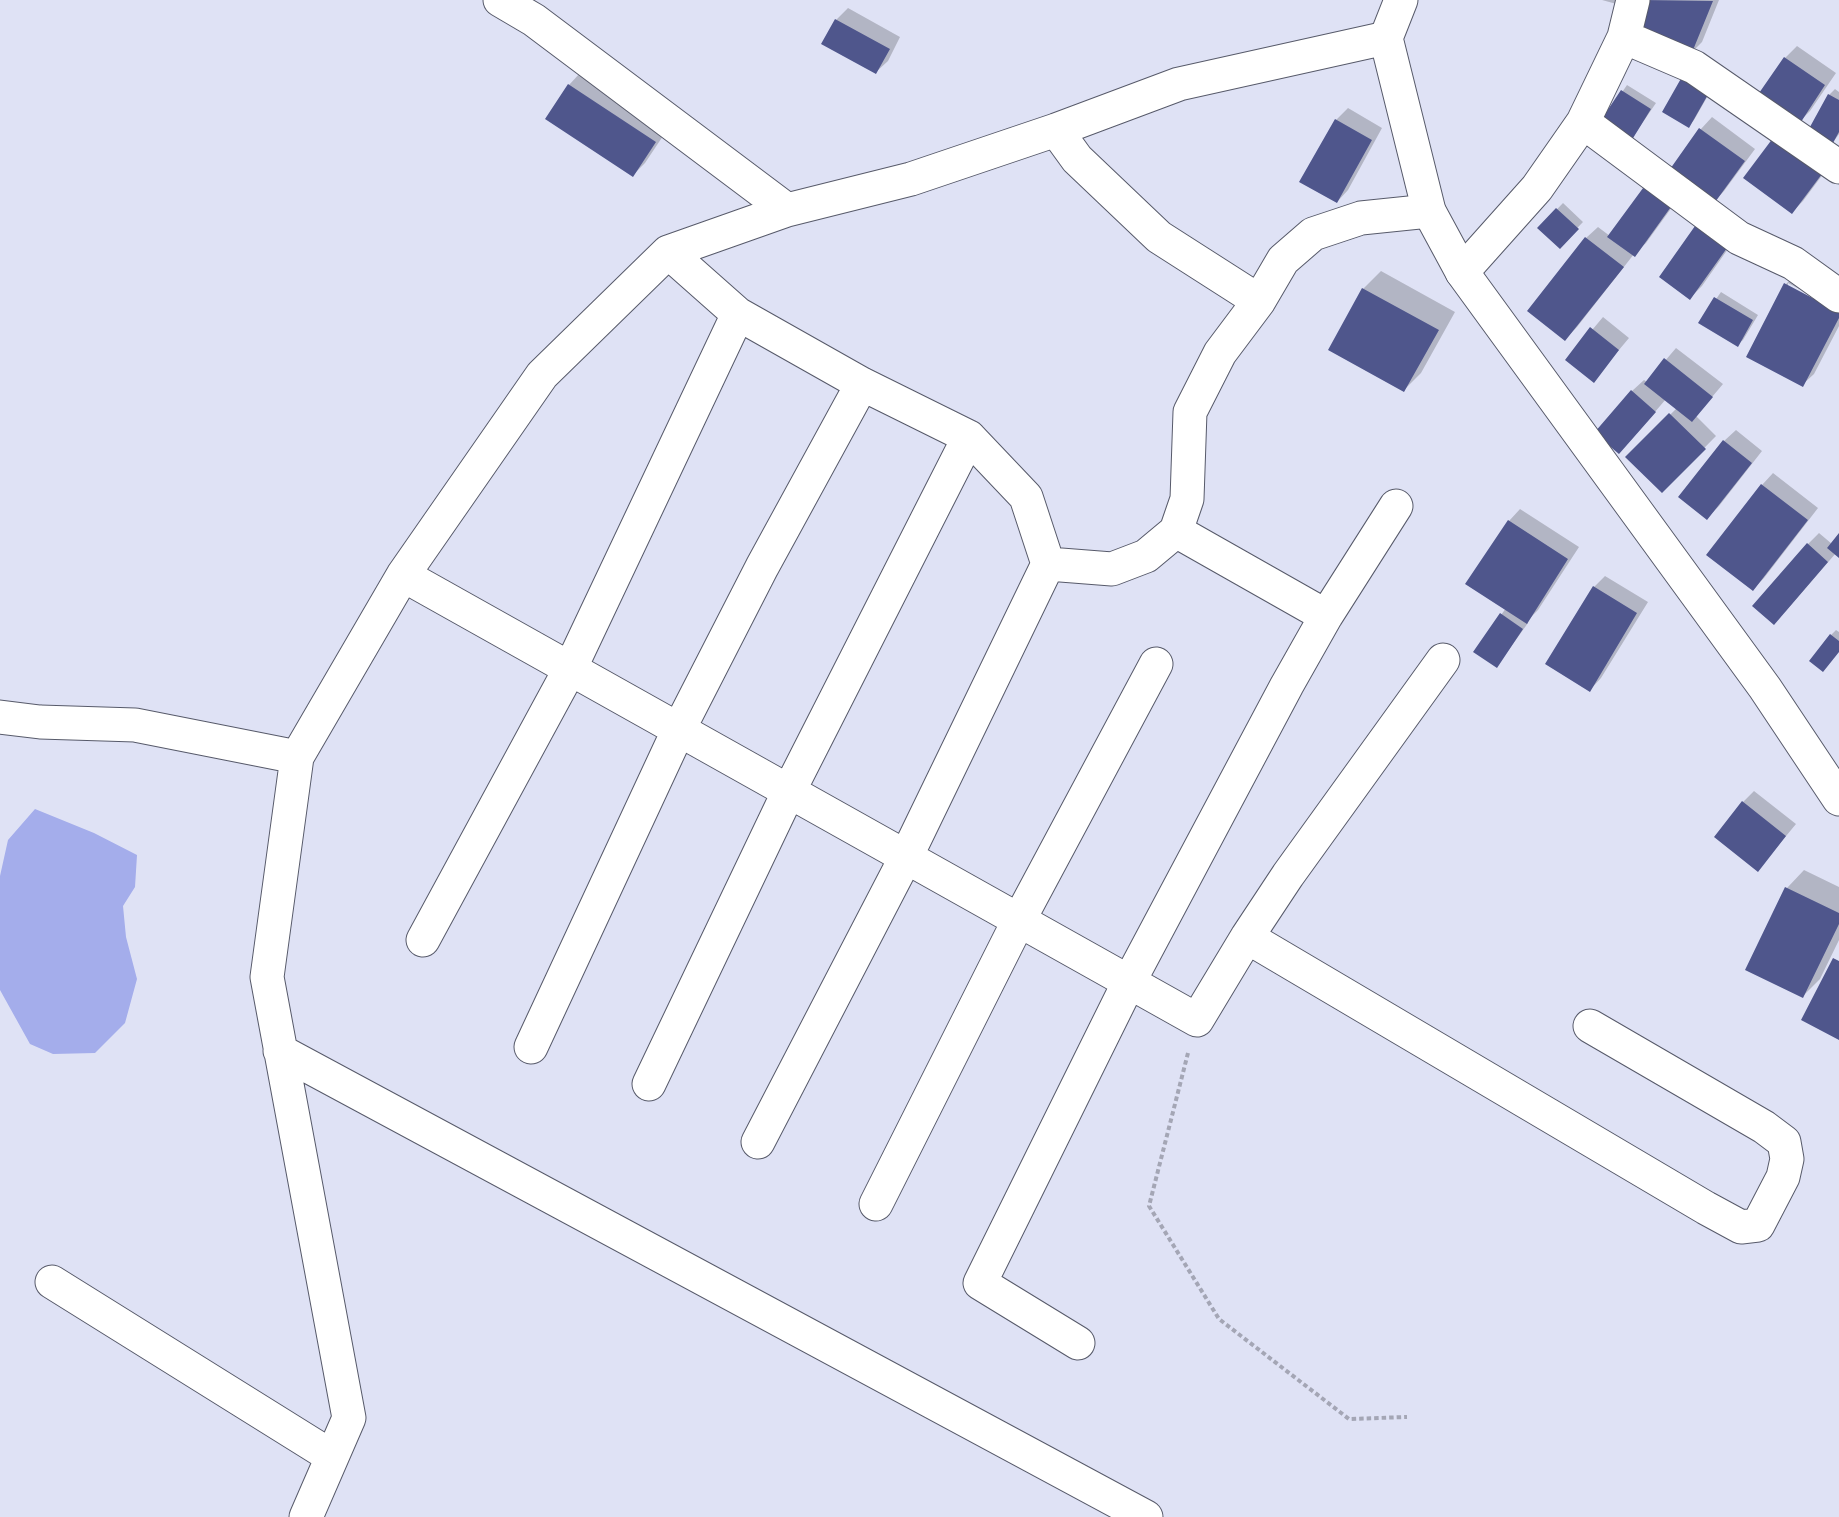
<!DOCTYPE html>
<style>
body{margin:0}
canvas{display:block;background:#dfe2f5}
</style>
<canvas width="1839" height="1517"></canvas>
<script>
const ctx = document.querySelector('canvas').getContext('2d');
ctx.lineJoin = 'round';
function fill(path, color) {
  ctx.fillStyle = color;
  ctx.fill(path, 'evenodd');
}
function poly(rows) {
  const path = new Path2D();
  for (const r of rows) {
    path.moveTo(r[0], r[1]);
    for (let i = 2; i < r.length; i += 2) path.lineTo(r[i], r[i + 1]);
  }
  return path;
}
function trace(path, color, width, dash) {
  ctx.strokeStyle = color;
  ctx.lineWidth = width;
  ctx.lineCap = dash ? 'butt' : 'round';
  ctx.setLineDash(dash || []);
  ctx.stroke(path);
}
const water = poly([
 [35,809,94,833,137,855,135,887,123,906,126,937,137,979,125,1023,95,1053,53,1054,30,1044,0,990,0,876,8,840]
]);
const shadow = poly([
 [1602,0,1625,0,1620,5],
 [1644,0,1719,0,1702,42,1691,53],
 [848,8,900,37,888,61,876,72,823,43,836,20],
 [1797,46,1836,73,1810,111,1798,123,1785,58],
 [1690,71,1714,85,1694,120,1689,126],
 [580,73,667,130,645,163,633,175,569,85],
 [1627,85,1656,103,1630,141,1601,123],
 [1835,89,1839,92,1839,134,1829,148,1829,95],
 [1348,108,1382,128,1348,190,1337,202,1336,120],
 [1712,117,1755,149,1724,191,1713,203,1670,171,1701,129],
 [1832,162,1803,201,1792,212,1745,178],
 [1683,192,1646,243,1634,254,1577,327,1565,339,1530,311,1586,238,1598,227,1610,236],
 [1563,203,1583,222,1559,247,1539,228],
 [1708,215,1737,236,1702,286,1690,298,1696,227],
 [1381,271,1455,312,1421,373,1404,390,1330,349,1363,289],
 [1797,273,1839,310,1788,283,1788,287,1839,314,1839,326,1814,374,1802,385,1786,284],
 [1721,292,1758,315,1743,340,1737,345,1700,322],
 [1603,317,1629,338,1593,381,1567,360],
 [1676,348,1723,384,1696,416,1716,436,1662,491,1627,457,1677,408,1666,399,1631,440,1632,391,1644,380,1647,382],
 [1736,430,1762,451,1719,506,1707,518,1724,441],
 [1773,473,1818,508,1764,578,1753,589,1708,555,1762,485],
 [1520,509,1579,547,1538,610,1526,622,1528,623,1497,666,1475,652,1506,608,1509,521],
 [1819,533,1832,544,1839,536,1839,556,1836,553,1785,612,1808,544],
 [1605,576,1648,602,1601,678,1590,690,1594,587],
 [1836,630,1839,632,1839,651,1831,635],
 [1754,791,1796,824,1758,870,1743,802],
 [1804,870,1839,887,1839,940,1820,979,1803,996,1747,970,1787,888]
]);
const building = poly([
 [1643,0,1713,1,1691,55,1631,30],
 [835,19,890,49,876,74,821,44],
 [1784,57,1825,85,1799,125,1757,96],
 [1683,75,1710,91,1689,128,1662,112],
 [568,84,656,142,633,177,545,119],
 [1621,90,1651,109,1630,143,1599,123],
 [1828,94,1839,100,1839,132,1829,150,1805,136],
 [1335,119,1372,140,1337,203,1299,182],
 [1699,128,1745,161,1713,205,1668,172],
 [1773,138,1822,174,1792,214,1743,178],
 [1646,184,1673,204,1635,257,1607,237],
 [1556,208,1579,229,1560,249,1537,228],
 [1695,226,1727,248,1690,300,1659,277],
 [1585,237,1624,267,1565,341,1527,311],
 [1784,283,1839,312,1839,318,1803,387,1746,357],
 [1362,288,1439,330,1404,392,1328,350],
 [1714,297,1753,320,1738,347,1698,323],
 [1590,327,1619,350,1594,383,1565,360],
 [1664,358,1713,397,1692,422,1644,384],
 [1631,390,1656,412,1619,454,1594,433],
 [1669,413,1706,449,1662,493,1625,457],
 [1723,440,1752,463,1707,520,1678,497],
 [1761,484,1808,520,1753,591,1706,555],
 [1508,520,1568,559,1527,624,1465,584],
 [1839,533,1839,558,1827,548],
 [1807,543,1828,562,1774,625,1752,606],
 [1593,586,1637,613,1590,692,1545,664],
 [1500,613,1523,629,1497,668,1473,652],
 [1830,634,1839,641,1839,652,1823,672,1809,661],
 [1742,801,1786,836,1758,872,1714,837],
 [1785,887,1839,913,1839,924,1803,998,1745,970],
 [1833,958,1839,961,1839,1040,1801,1020]
]);
const path = poly([
 [1188,1053,1149,1206,1219,1319,1349,1419,1407,1417]
]);
const minor = poly([
 [500,0,534,20,787,210],
 [1624,37,1694,67,1839,167],
 [1583,122,1739,238,1793,263,1839,296],
 [1056,130,1077,159,1159,237,1259,301],
 [668,252,738,314,862,384,969,437,1026,497,1048,564,906,857,758,1142],
 [1462,272,1537,188,1583,122,1624,37,1633,0],
 [1176,531,1326,616],
 [1048,564,1112,569,1146,556,1176,531,1187,499,1190,412,1220,353,1259,301,1283,260,1313,234,1361,218,1429,211],
 [403,575,1197,1020,1247,937,1288,875,1443,660],
 [0,717,40,722,135,725,297,757],
 [1247,937,1706,1208,1741,1227,1758,1225,1783,1177,1787,1159,1784,1142,1764,1127,1590,1026],
 [423,940,570,669,738,314],
 [531,1047,679,729,762,567,862,384],
 [280,1051,1146,1517],
 [649,1084,789,791,969,437],
 [876,1204,1019,920,1156,664],
 [52,1282,331,1456],
 [1078,1343,980,1283,1129,982,1287,685,1326,616,1396,506],
 [306,1517,349,1418,267,977,297,757,403,575,542,375,668,252,787,210,911,179,1056,130,1179,84,1386,38]
]);
const tertiary = poly([
 [1401,0,1386,38,1429,211,1462,272,1765,688,1839,799]
]);
fill(water, '#a4adeb');
fill(shadow, '#0003');
fill(building, '#4f568c');
trace(minor, '#575a6a', 35);
trace(tertiary, '#575a6a', 35);
trace(path, '#a4a6b5', 4, [4.5, 3]);
trace(minor, '#fff', 33);
trace(tertiary, '#fff', 33);
</script>
